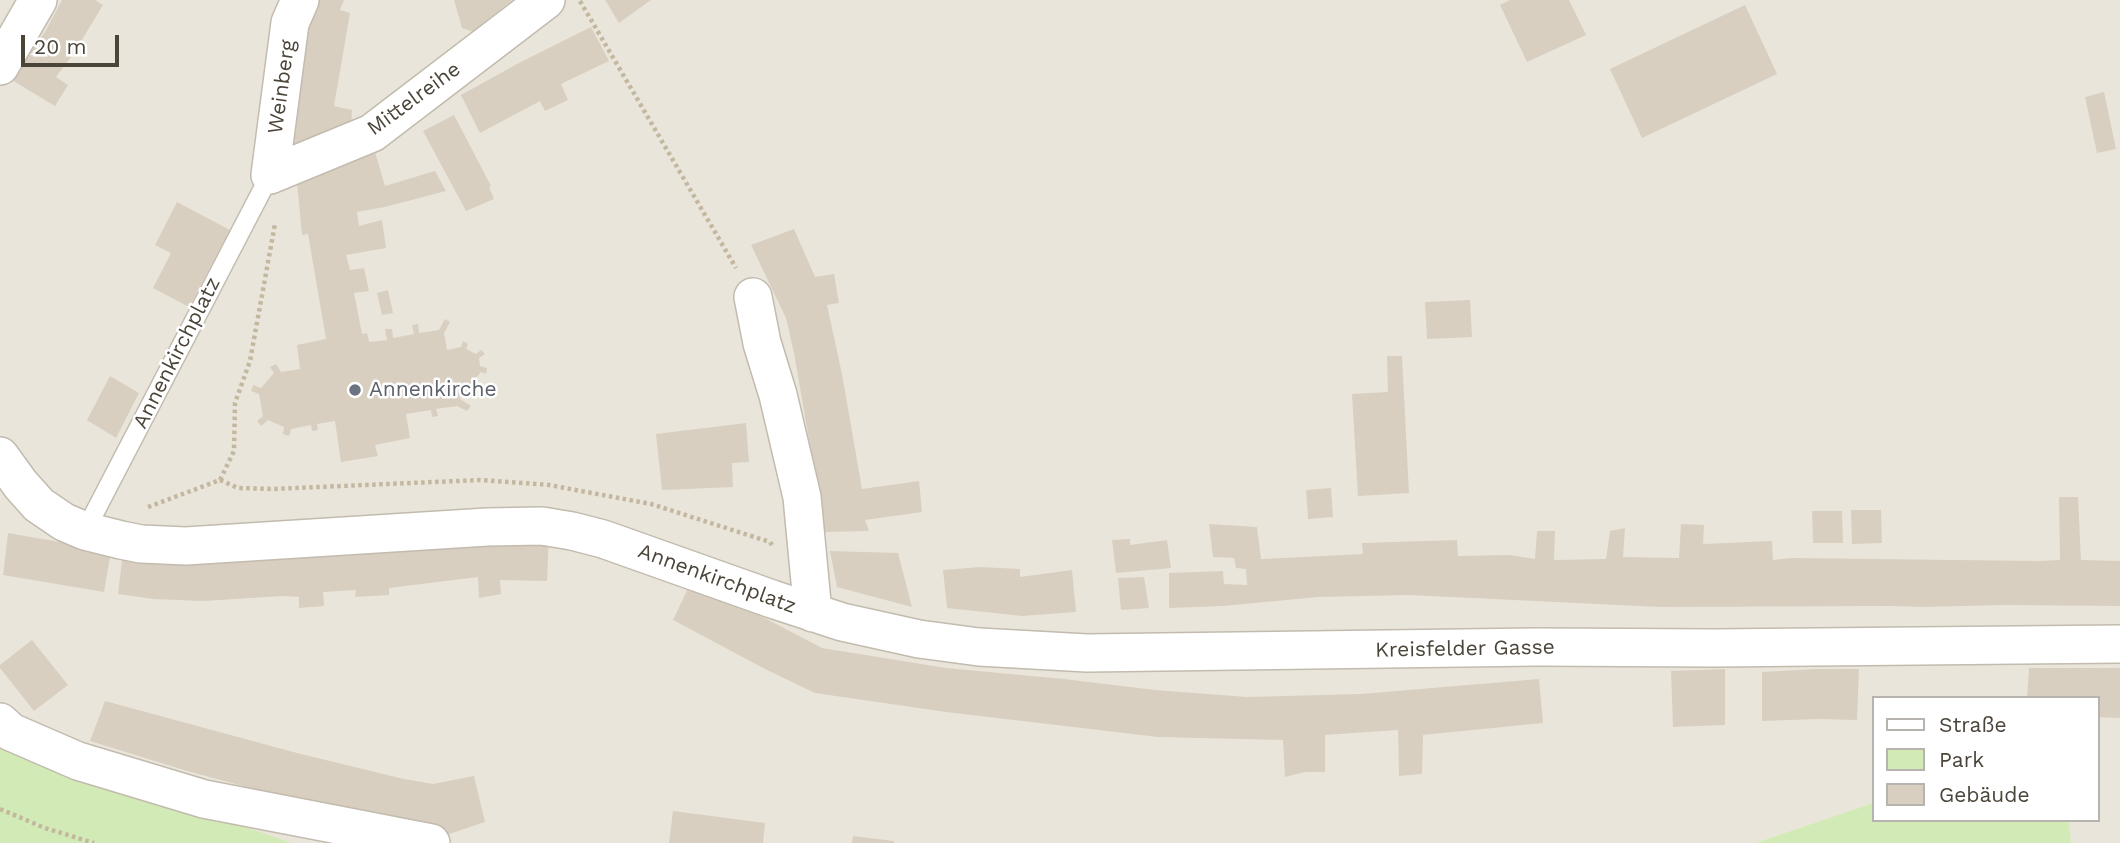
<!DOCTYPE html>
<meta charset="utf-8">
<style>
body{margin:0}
#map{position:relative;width:2120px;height:843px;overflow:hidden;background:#f6f3ec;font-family:"Work Sans",sans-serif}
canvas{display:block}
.legend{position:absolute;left:1872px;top:696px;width:228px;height:126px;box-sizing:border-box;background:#fff;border:2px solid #b7b4b0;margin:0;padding:9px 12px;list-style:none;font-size:21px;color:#4b4439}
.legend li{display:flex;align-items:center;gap:14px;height:35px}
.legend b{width:35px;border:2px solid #b7b4b0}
.scale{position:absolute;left:21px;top:35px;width:98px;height:32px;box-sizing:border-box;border:4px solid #4b4439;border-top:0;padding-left:9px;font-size:21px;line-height:24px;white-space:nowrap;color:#4b4439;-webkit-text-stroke:5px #fff;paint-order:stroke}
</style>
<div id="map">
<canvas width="2120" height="843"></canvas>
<ul class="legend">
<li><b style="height:9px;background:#fff"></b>Straße</li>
<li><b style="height:19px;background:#d2eab5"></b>Park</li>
<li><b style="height:19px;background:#d8cfc1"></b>Gebäude</li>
</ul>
<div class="scale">20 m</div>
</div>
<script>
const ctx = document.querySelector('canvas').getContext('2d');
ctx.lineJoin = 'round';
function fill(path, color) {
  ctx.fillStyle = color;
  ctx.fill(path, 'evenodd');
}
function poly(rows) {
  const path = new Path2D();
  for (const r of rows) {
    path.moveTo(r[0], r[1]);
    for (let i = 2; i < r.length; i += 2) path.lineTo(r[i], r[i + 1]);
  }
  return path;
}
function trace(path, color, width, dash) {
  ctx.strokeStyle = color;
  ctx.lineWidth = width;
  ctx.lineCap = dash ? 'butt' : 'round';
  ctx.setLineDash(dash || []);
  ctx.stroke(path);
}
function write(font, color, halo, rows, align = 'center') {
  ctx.font = font + ' "Work Sans",sans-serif';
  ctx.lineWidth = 5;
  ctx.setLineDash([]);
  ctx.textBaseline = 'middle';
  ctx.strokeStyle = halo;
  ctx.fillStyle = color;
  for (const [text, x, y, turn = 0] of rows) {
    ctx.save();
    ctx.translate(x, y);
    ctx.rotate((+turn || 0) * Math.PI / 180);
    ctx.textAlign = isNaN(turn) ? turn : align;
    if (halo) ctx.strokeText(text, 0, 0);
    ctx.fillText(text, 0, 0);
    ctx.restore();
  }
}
const residential = poly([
 [0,0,2120,0,2120,843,2071,843,2069,820,2097,820,2097,698,1873,698,1873,803,1755,843,0,843]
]);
const green = poly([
 [0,743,292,843,0,843],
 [1873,803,1873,820,2069,820,2071,843,1755,843]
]);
const building = poly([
 [62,0,95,0,103,5,74,53,56,77,68,85,55,106,10,79,45,32],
 [315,0,344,0,340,10,350,13,334,106,352,110,351,128,318,139,289,145,298,70],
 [454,0,512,0,473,32,462,28],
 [605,0,651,0,619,23],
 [1510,0,1569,0,1586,35,1527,62,1500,5],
 [1745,5,1777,74,1642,138,1610,69],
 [591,27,609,61,561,84,568,100,545,111,540,101,480,133,461,95,519,63],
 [2104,92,2116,149,2097,153,2085,97],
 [454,115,491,186,489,187,494,199,466,211,423,131],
 [375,152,385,186,435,171,446,191,385,207,357,212,359,226,382,220,386,248,346,255,350,270,364,268,369,291,354,293,362,334,367,333,369,342,387,340,385,329,392,329,393,338,414,334,412,325,418,324,419,333,439,330,445,319,450,322,444,333,447,350,461,347,463,341,468,344,466,349,476,354,481,350,485,354,479,358,480,366,487,368,486,374,481,372,474,380,479,384,475,388,470,384,458,386,460,399,471,406,467,411,457,406,436,409,438,416,432,417,431,410,406,414,410,438,375,445,378,456,341,462,335,421,317,424,318,430,312,431,311,425,291,429,289,436,283,434,284,427,268,420,261,426,257,421,263,416,259,394,251,391,253,385,261,388,274,373,270,367,276,364,281,372,300,369,297,345,326,339,308,234,302,235,296,172,354,161],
 [177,202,230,230,189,307,153,288,171,253,155,245],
 [794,229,815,277,834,274,839,303,827,305,842,374,862,489,919,481,922,512,865,520,869,531,825,532,794,353,786,318,751,245],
 [388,290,393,313,382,315,377,293],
 [1470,300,1472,337,1427,339,1425,302],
 [1387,356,1402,356,1409,493,1358,496,1352,394,1388,392],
 [110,376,139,393,116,438,87,420],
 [746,423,749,462,732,463,733,487,662,490,656,434],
 [1331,488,1333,517,1308,519,1306,490],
 [2059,497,2078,497,2081,560,2120,561,2120,606,2004,605,1923,607,1888,606,1660,607,1409,595,1318,597,1223,606,1169,608,1169,573,1223,571,1224,584,1247,585,1246,569,1236,568,1234,558,1213,557,1209,524,1257,527,1261,559,1363,554,1362,543,1457,540,1458,556,1510,555,1535,559,1537,531,1555,531,1554,560,1606,559,1610,531,1625,528,1623,557,1679,558,1681,524,1704,525,1703,544,1772,541,1773,560,1791,558,2038,561,2060,560],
 [1851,510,1881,510,1882,543,1852,544],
 [1812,511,1842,511,1843,543,1813,543],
 [549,532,547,581,500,580,501,594,479,598,478,577,389,588,389,595,355,597,356,590,323,592,324,606,299,608,299,597,283,596,203,601,153,599,118,594,123,552],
 [8,533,111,551,104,592,3,575],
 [1130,539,1130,545,1167,540,1171,568,1116,573,1112,540],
 [830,551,898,553,912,607,837,587],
 [980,567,1020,569,1020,577,1072,570,1076,612,1022,616,947,608,943,570],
 [1144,577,1149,608,1121,610,1118,578],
 [692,580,822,648,946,668,1064,679,1155,690,1247,697,1361,694,1539,679,1543,723,1423,735,1422,774,1399,776,1398,730,1325,735,1325,772,1305,772,1285,777,1283,740,1158,737,946,712,815,693,767,670,673,620],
 [32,640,68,685,34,711,0,668,0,665],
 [2029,668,2120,668,2120,718,2097,717,2097,698,2027,698],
 [1725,669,1725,725,1673,727,1671,671],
 [1817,669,1859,669,1857,720,1818,719,1762,721,1762,672],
 [105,701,297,753,404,779,433,784,474,776,485,822,446,835,284,797,187,771,90,741],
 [673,811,765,823,763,843,669,843],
 [853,836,894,841,894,843,852,843]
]);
const path = poly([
 [580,1,736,268],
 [220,480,238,488,272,489,480,480,549,485,651,504,770,542,772,545],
 [148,507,220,480,234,451,235,403,250,361,275,224],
 [0,809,45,828,94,843]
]);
const service = poly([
 [85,531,270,175]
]);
const minor = poly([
 [0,66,38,0],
 [270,175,372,133,546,0],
 [270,175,290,23,300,0],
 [753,297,762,343,778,395,802,497,813,613],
 [0,456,21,485,39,505,64,522,85,531,121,540,141,544,186,546,487,527,542,526,572,531,603,539,772,599,842,622,919,639,979,647,1087,653,1537,647,1714,648,2120,644],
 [0,722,11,732,78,761,204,799,431,843]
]);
const markers = [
 [355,390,7,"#6b7280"]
];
const streetNames = [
 ["Weinberg",282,87,-82],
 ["Mittelreihe",414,99,-36],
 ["Annenkirchplatz",177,353,-63],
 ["Annenkirchplatz",717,579,20],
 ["Kreisfelder Gasse",1465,649,-1]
];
const worshipNames = [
 ["Annenkirche",369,390]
];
fill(residential, '#eae5da');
fill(green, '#d2eab5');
fill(building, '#d8cfc1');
trace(service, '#c2bbae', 21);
trace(minor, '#c2bbae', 40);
trace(path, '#c4b79f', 4.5, [3.5, 3.5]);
trace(service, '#fff', 18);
trace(minor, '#fff', 37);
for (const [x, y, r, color] of markers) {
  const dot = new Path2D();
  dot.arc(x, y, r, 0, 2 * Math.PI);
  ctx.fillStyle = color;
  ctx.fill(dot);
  trace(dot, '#fff', 2.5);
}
write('21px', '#4b4439', '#fff', streetNames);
write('21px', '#5b616d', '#fff', worshipNames, 'left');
</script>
